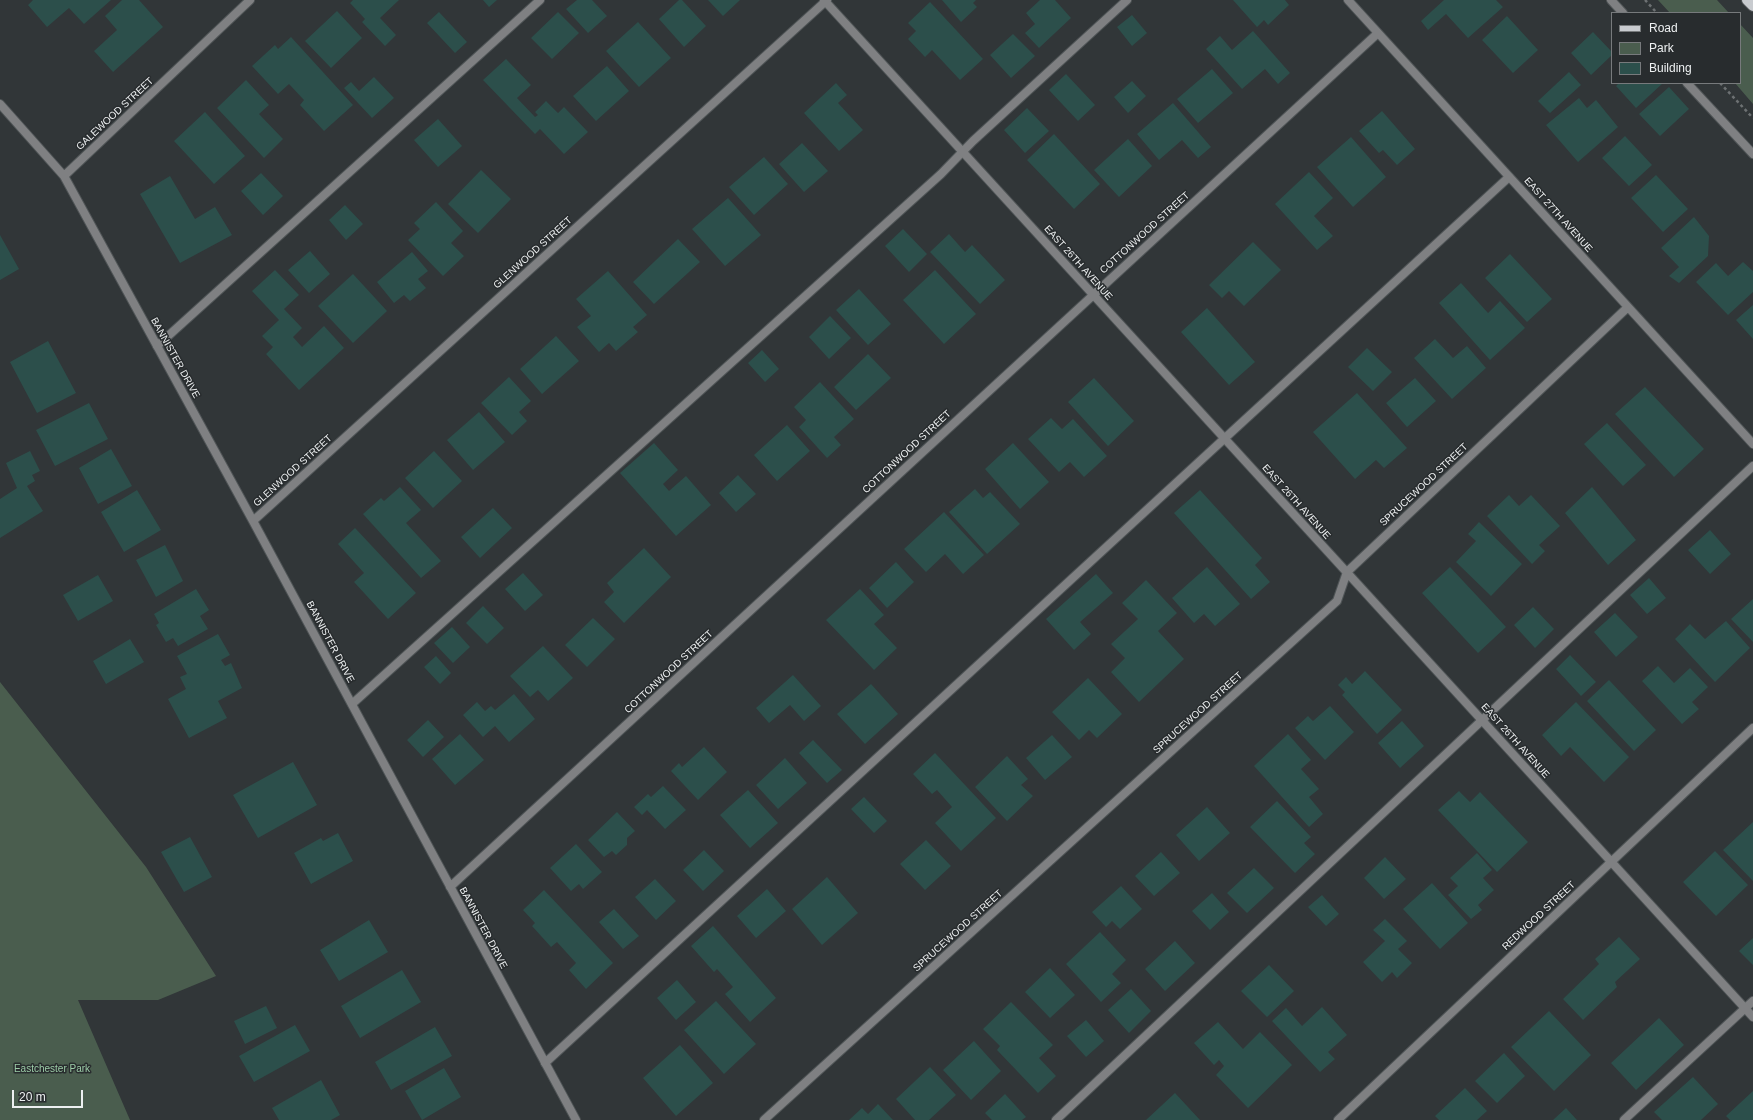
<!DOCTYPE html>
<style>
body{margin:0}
#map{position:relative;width:1753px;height:1120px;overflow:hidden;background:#313638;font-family:Helvetica,sans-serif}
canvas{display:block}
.legend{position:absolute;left:1611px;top:12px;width:130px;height:72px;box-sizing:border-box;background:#282c2e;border:1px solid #777a7c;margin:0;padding:5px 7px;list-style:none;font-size:12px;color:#edf0f1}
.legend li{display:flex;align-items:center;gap:8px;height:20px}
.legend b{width:20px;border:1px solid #777a7c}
.scale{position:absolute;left:12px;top:1090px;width:71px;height:18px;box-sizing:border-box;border:2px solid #edf0f1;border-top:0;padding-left:5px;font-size:12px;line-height:14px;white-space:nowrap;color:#edf0f1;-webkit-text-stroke:3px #282c2e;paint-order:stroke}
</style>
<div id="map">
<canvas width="1753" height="1120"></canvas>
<ul class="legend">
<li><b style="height:5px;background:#c8cbcf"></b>Road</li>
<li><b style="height:11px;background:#4a5d4e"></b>Park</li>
<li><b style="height:11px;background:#2c4f4b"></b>Building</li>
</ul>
<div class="scale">20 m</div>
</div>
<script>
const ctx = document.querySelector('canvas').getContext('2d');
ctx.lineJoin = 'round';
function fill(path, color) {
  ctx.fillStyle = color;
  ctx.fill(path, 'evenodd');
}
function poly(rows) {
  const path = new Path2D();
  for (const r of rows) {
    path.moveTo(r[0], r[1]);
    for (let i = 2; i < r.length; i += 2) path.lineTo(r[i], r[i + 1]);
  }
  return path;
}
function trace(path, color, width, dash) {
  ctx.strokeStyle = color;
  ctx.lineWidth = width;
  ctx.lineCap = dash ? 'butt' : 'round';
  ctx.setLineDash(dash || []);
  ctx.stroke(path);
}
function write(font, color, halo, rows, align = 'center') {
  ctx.font = font + ' Helvetica,sans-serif';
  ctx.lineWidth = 3;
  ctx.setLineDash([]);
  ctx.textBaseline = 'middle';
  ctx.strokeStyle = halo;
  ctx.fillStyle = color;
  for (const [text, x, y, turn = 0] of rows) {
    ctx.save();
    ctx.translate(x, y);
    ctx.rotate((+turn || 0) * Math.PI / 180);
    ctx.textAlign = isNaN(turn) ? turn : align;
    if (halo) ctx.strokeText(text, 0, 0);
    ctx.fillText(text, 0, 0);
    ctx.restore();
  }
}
const green = poly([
 [1658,0,1717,0,1729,13,1670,13],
 [1740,24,1753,38,1753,104,1735,83,1740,83],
 [0,682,146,867,216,976,158,1000,78,1000,130,1120,0,1120]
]);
const building = poly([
 [33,0,111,0,84,24,69,8,47,27,28,5],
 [122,0,139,0,163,27,113,72,94,51,117,30,105,16],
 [353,0,399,0,380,18,396,35,385,46,362,22,365,19,350,3],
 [483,0,497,0,489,7],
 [577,0,592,0,607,16,588,33,566,9],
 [679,0,682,0,706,26,684,47,659,19],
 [708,0,740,0,723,16],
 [942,0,976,0,973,3,977,7,961,22],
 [1040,0,1055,0,1071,18,1039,48,1025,33,1035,24,1026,13],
 [1233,0,1285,0,1289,5,1268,25,1264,20,1257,27],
 [1444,0,1496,0,1503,7,1468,38,1446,14,1428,30,1421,21],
 [930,2,983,59,960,80,932,50,925,57,908,39,916,31,908,23],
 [337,11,362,38,331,68,305,41],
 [439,12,467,42,455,53,427,23],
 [558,12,579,33,552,59,531,38],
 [1132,15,1147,33,1132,46,1117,27],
 [1507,16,1538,50,1513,73,1482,40],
 [638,22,671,58,639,87,606,51],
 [1253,31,1290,73,1278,84,1265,69,1242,89,1206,49,1220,36,1232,50],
 [1593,32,1612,52,1612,55,1591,75,1571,53],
 [1013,34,1035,56,1011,78,990,55],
 [291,37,353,105,324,131,300,105,304,100,289,84,278,94,252,66,275,45,278,49],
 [506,59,531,85,517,98,535,117,538,115,535,112,546,101,558,113,564,107,588,132,564,154,540,129,535,134,483,80],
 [607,66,629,91,596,121,573,96],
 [1212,69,1233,93,1198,123,1177,99],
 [1569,72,1581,85,1550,113,1538,101],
 [1066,74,1095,105,1078,121,1049,90],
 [374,77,394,98,372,118,344,88,351,82,359,91],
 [246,80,269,105,259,114,283,139,264,158,217,108],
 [1132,81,1146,96,1128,113,1114,97],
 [836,83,847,95,838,103,863,130,839,151,804,113],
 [1619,83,1663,83,1636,108,1616,86],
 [1669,87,1689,109,1660,136,1639,114],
 [1579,98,1587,108,1596,100,1618,127,1578,162,1546,125],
 [1173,103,1211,147,1198,158,1182,140,1159,160,1137,134],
 [1027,108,1049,131,1025,153,1004,130],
 [1382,111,1415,149,1397,165,1383,150,1379,153,1359,131],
 [205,112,245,156,214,184,174,141],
 [438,119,462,146,438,167,414,140],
 [1054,134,1100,184,1074,209,1027,160],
 [1625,136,1652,165,1629,186,1602,158],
 [1351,137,1386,177,1353,207,1317,167],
 [1128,139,1152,166,1119,197,1094,170],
 [802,143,828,171,804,192,779,164],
 [764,157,788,184,754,215,729,187],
 [481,170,511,199,478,233,448,204],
 [1309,172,1333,198,1314,216,1333,236,1317,250,1275,204],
 [261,173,283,196,263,215,241,191],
 [1656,175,1688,209,1663,232,1631,198],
 [170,176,195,219,215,207,232,235,180,263,140,194],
 [728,198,761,235,725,266,692,229],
 [436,202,463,231,451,243,464,256,443,276,408,240,420,229,414,223],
 [345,205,363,224,346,240,329,220],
 [1694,217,1709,236,1708,256,1679,283,1669,276,1679,267,1661,248],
 [903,229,927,254,909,272,885,246],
 [949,234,965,252,972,245,1005,280,980,304,930,252],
 [0,235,19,269,0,280],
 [678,239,700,262,654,304,633,282],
 [1253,242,1281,270,1244,306,1229,291,1222,298,1209,285],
 [310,251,330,274,309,293,288,270],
 [412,252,428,271,418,279,426,288,410,301,404,295,394,303,377,282],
 [1510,254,1552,299,1527,322,1485,278],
 [1743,262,1753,271,1753,292,1728,315,1696,282,1716,263,1728,276],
 [275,270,299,295,284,309,302,328,293,337,302,347,324,326,344,348,299,390,266,354,273,347,262,336,279,320,252,291],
 [935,270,976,314,944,344,903,300],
 [608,271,647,315,633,327,638,332,616,351,609,343,599,352,577,327,591,316,576,299],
 [353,274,387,311,353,343,318,306],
 [1461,283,1488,313,1500,301,1525,328,1490,360,1439,303],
 [859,289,891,324,868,345,836,310],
 [1753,305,1753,339,1736,320],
 [1207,308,1255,362,1229,385,1181,332],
 [830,316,851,338,829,359,809,337],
 [556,336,579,361,542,394,520,369],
 [1435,339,1453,358,1467,346,1486,368,1452,399,1414,358],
 [48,341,76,393,37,413,10,362],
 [1367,348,1392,372,1373,391,1348,367],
 [762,350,779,369,765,382,748,363],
 [868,354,891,378,856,410,834,387],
 [509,377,531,401,519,412,527,421,512,435,481,403],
 [1094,378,1134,421,1108,446,1068,402],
 [1415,378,1436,401,1407,427,1386,403],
 [820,382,854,419,834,437,841,445,827,458,799,427,806,420,794,407],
 [1645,387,1704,449,1674,477,1615,414],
 [1357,393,1407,448,1384,468,1376,460,1355,479,1313,432],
 [89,403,108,439,55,466,36,430],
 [479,412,505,442,473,470,447,440],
 [1051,418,1062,429,1073,419,1107,456,1084,477,1070,462,1059,472,1028,439],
 [1607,423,1646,465,1623,486,1584,444],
 [787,425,810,451,777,481,754,455],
 [654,443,678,470,663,484,669,491,686,476,711,505,676,536,620,473],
 [1013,443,1049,482,1020,509,985,469],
 [111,449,132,486,98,504,79,468],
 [30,451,40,471,32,475,35,481,27,486,43,511,0,538,0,499,17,488,6,463],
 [434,451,462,481,433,508,405,478],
 [738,475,756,494,736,512,719,493],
 [400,487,421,510,406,523,441,561,421,578,363,514,381,498,384,501],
 [1592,487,1636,540,1608,565,1565,513],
 [975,489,983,498,990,492,1020,524,987,554,949,512],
 [137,490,161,530,124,552,101,512],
 [1200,490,1262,558,1255,565,1270,582,1251,599,1174,513],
 [1509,495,1519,506,1531,495,1560,526,1539,545,1545,551,1532,564,1487,516],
 [493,508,512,528,480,558,461,537],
 [944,512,984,555,963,574,945,554,926,572,904,549],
 [1479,522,1522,564,1491,596,1456,562,1476,541,1468,534],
 [355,528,416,593,388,619,354,582,364,573,338,544],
 [1710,530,1731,554,1710,574,1688,550],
 [165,545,183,581,156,597,136,560],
 [644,548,671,577,624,623,604,602,614,592,607,583],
 [896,562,914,582,887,608,869,588],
 [1207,567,1240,604,1215,626,1204,614,1194,623,1172,598],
 [1450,567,1506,627,1478,653,1422,593],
 [523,573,543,595,525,611,505,589],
 [1096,574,1113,593,1080,622,1091,634,1074,650,1046,619],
 [98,575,113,601,78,621,63,595],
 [1649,578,1666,598,1647,614,1630,595],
 [1146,580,1177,613,1158,631,1184,659,1139,702,1111,672,1125,658,1111,644,1138,619,1122,603],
 [196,589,209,610,200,616,208,629,178,646,173,638,166,642,156,625,159,623,154,614],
 [860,589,884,615,874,624,897,648,874,670,826,620],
 [1753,599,1753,642,1731,619],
 [483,606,504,628,487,644,466,623],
 [1533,607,1554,629,1535,648,1514,625],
 [1615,613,1638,637,1616,657,1594,632],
 [593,618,615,639,587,667,565,645],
 [1726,621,1750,648,1715,682,1675,639,1690,624,1705,639],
 [452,627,470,647,453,663,434,643],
 [218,634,230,655,221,660,225,666,231,663,242,688,218,701,227,718,189,738,168,699,186,689,180,677,187,674,177,656],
 [130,639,144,662,106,684,93,661],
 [543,646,573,678,548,701,538,690,530,697,510,676],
 [1570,655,1596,682,1581,696,1556,669],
 [436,656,451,673,440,684,424,667],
 [1658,666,1674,683,1690,668,1708,687,1692,702,1699,709,1682,724,1642,681],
 [1365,671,1402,710,1377,734,1342,695,1345,692,1338,685,1346,677,1352,684],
 [793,675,821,706,804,721,790,705,769,723,756,708],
 [1088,678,1122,714,1097,738,1089,730,1079,740,1052,712],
 [1609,680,1656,730,1634,751,1587,701],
 [871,684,898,714,865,744,837,714],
 [514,694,535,719,509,742,495,726,483,737,463,715,477,702,485,711,491,706,495,710],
 [1576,702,1629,757,1604,782,1570,747,1561,756,1542,735],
 [1330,706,1354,732,1325,760,1295,728,1308,716,1313,721],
 [428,720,444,737,423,757,407,740],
 [1402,721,1424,746,1400,768,1378,743],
 [460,734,484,760,455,785,432,759],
 [1288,734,1311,760,1301,769,1319,789,1309,797,1323,814,1309,827,1254,766],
 [1052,735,1072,757,1045,780,1026,758],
 [813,740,842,770,827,783,799,753],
 [704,747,727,772,698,800,671,771,679,763,682,767],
 [935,753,996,818,961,851,935,823,952,807,937,790,932,794,913,774],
 [1007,756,1028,779,1021,785,1033,796,1007,821,975,787],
 [785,758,807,783,778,809,756,785],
 [293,762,317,805,258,838,233,795],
 [663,786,686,810,665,829,647,810,642,815,634,807,648,794,651,797],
 [748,790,778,823,750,848,720,815],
 [1459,791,1470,802,1480,792,1528,842,1497,872,1438,810],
 [864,797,887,821,874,833,851,809],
 [1277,801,1311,837,1304,843,1315,854,1295,873,1250,827],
 [1207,807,1230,833,1199,861,1176,835],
 [617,812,635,831,627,838,627,845,616,855,612,851,604,857,588,840],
 [1753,822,1753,881,1723,850],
 [338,833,353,861,311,884,294,853,321,838,323,841],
 [190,837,212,877,184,892,161,852],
 [926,840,951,866,925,890,900,864],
 [576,844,602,872,583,889,579,884,571,891,550,868],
 [704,850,724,871,703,891,683,870],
 [1715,851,1748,885,1716,916,1683,882],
 [1161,852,1180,873,1154,896,1135,876],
 [1477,853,1492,870,1483,878,1494,890,1478,905,1482,910,1471,919,1448,895,1458,886,1450,878],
 [1385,857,1406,879,1384,899,1364,878],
 [1254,868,1274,888,1247,913,1227,893],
 [827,877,858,913,822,945,792,909],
 [655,879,676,901,656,920,635,897],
 [1432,883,1468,923,1440,949,1403,909],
 [1121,886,1142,909,1120,929,1112,921,1106,927,1092,912],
 [767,889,786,911,756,938,737,916],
 [544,890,613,963,586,989,569,970,576,963,557,942,551,947,532,926,535,923,523,910],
 [1212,893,1229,912,1210,930,1192,911],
 [1322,895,1339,914,1326,926,1308,907],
 [614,909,639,936,623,949,599,922],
 [1385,919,1407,941,1398,949,1412,963,1397,978,1392,972,1382,982,1363,962,1385,941,1373,930],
 [369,920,388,952,339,981,320,950],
 [713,926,776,998,750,1022,725,994,733,987,717,969,714,972,691,946],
 [1100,932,1126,960,1112,974,1121,983,1101,1002,1066,964],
 [1619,937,1640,959,1615,982,1617,987,1583,1020,1563,999,1599,964,1595,959],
 [1753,938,1753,965,1739,951],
 [1175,941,1195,963,1165,991,1145,969],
 [1269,965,1294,991,1267,1017,1241,991],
 [1050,968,1075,995,1050,1018,1025,992],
 [402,970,421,1002,360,1038,341,1006],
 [677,980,696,1002,676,1020,657,998],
 [1131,989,1151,1011,1129,1033,1108,1010],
 [716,1001,756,1044,724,1074,684,1030],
 [1011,1002,1053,1045,1039,1058,1056,1076,1038,1093,997,1050,1000,1046,983,1029],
 [266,1006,277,1028,245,1044,234,1021],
 [1322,1007,1347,1035,1328,1052,1335,1059,1320,1072,1272,1021,1286,1008,1302,1026],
 [1549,1011,1591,1055,1554,1091,1511,1047],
 [1659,1018,1684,1045,1636,1090,1611,1063],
 [1086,1020,1104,1041,1086,1057,1067,1036],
 [1218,1022,1243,1049,1260,1032,1292,1065,1248,1108,1216,1075,1224,1066,1219,1060,1214,1065,1194,1043],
 [295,1025,310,1051,254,1082,239,1056],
 [435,1027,452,1056,391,1090,375,1062],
 [974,1041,1001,1071,971,1100,943,1070],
 [680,1045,713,1083,676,1116,643,1078],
 [1504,1053,1525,1076,1497,1103,1475,1081],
 [930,1067,956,1095,929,1120,915,1120,896,1099],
 [444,1068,461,1097,422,1120,405,1091],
 [1693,1077,1718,1104,1701,1120,1662,1120,1654,1112],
 [321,1080,340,1115,331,1120,279,1120,272,1108],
 [1465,1088,1487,1111,1477,1120,1439,1120,1435,1116],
 [1753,1091,1753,1120,1730,1120,1726,1116],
 [1175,1093,1200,1120,1146,1120],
 [1005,1094,1026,1117,1022,1120,992,1120,985,1113],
 [878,1104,893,1120,849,1120,862,1108,868,1114],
 [1566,1108,1577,1120,1553,1120]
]);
const path = poly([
 [1645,0,1657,13],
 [1720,83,1753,118]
]);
const service = poly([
 [1611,0,1623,13],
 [1687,83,1753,154],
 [157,346,540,0],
 [352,704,941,174,973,141,1127,0],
 [545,1063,1509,177],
 [1056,1120,1753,466],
 [1624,1120,1753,1001]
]);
const minor = poly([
 [824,0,1753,1017],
 [1348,0,1753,444],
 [0,104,64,176,253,521,576,1120],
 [64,176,250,0],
 [253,521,827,0],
 [450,887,1378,33],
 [764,1120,1337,601,1347,572,1628,307],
 [1338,1120,1753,728]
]);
const primary = poly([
 [1747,0,1753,6]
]);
const streetNames = [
 ["GALEWOOD STREET",115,114,-43],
 ["EAST 27TH AVENUE",1558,215,48],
 ["COTTONWOOD STREET",1145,233,-42],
 ["GLENWOOD STREET",533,253,-42],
 ["EAST 26TH AVENUE",1078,263,48],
 ["BANNISTER DRIVE",175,358,61],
 ["COTTONWOOD STREET",907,452,-43],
 ["GLENWOOD STREET",293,471,-42],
 ["SPRUCEWOOD STREET",1424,485,-43],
 ["EAST 26TH AVENUE",1296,502,48],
 ["BANNISTER DRIVE",330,642,62],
 ["COTTONWOOD STREET",669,672,-43],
 ["SPRUCEWOOD STREET",1198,713,-42],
 ["EAST 26TH AVENUE",1515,741,48],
 ["REDWOOD STREET",1539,916,-43],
 ["BANNISTER DRIVE",483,928,62],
 ["SPRUCEWOOD STREET",958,931,-42]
];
const parkNames = [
 ["Eastchester Park",52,1069]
];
fill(green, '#4a5d4e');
fill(building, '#2c4f4b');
trace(service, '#4f5456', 10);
trace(minor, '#4f5456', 10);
trace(primary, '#4f5456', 12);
trace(path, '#6d7173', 2.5, [3, 3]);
trace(service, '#7f8082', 8);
trace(minor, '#7f8082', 8);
trace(primary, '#c8cbcf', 10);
write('10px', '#edf0f1', '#282c2e', streetNames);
write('10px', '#9dcda8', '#282c2e', parkNames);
</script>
